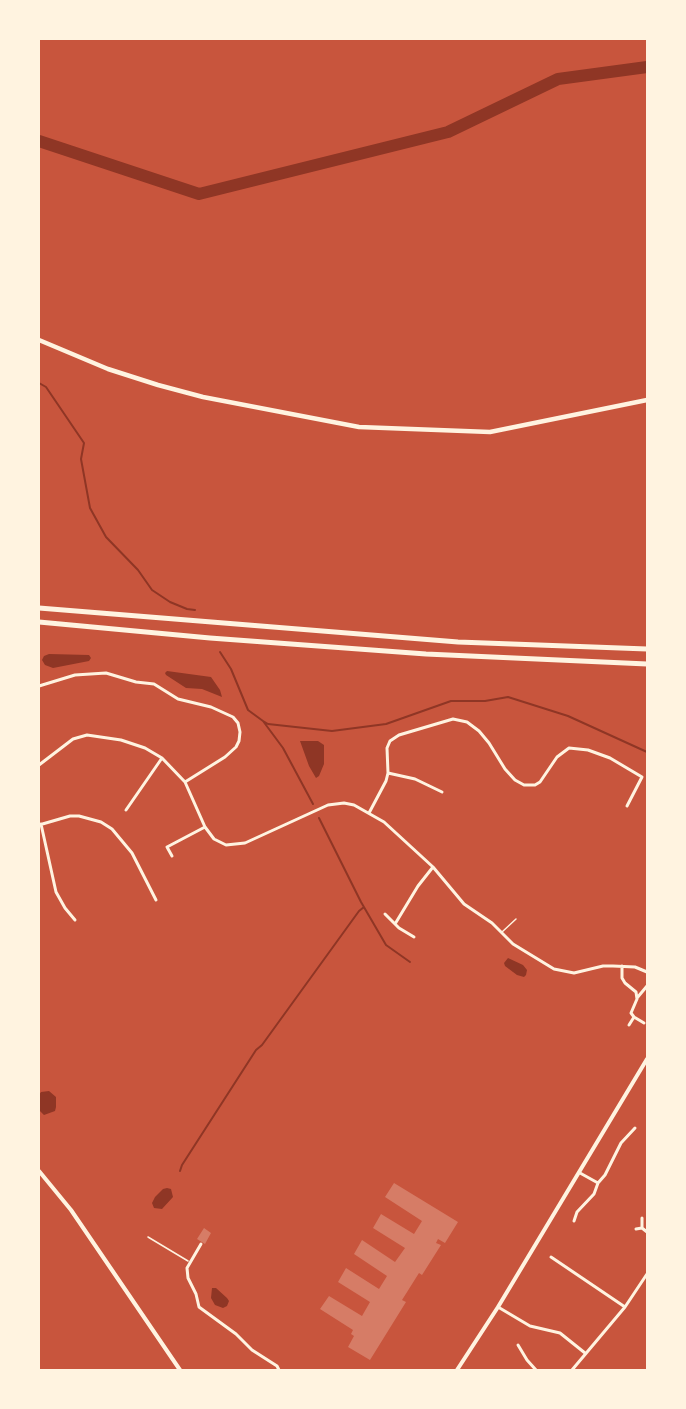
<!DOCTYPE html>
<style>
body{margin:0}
#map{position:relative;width:686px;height:1409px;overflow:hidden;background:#c8553d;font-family:Mulish,sans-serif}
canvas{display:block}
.frame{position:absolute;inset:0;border:40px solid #fff3e0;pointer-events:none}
</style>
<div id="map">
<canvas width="686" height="1409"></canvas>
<div class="frame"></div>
</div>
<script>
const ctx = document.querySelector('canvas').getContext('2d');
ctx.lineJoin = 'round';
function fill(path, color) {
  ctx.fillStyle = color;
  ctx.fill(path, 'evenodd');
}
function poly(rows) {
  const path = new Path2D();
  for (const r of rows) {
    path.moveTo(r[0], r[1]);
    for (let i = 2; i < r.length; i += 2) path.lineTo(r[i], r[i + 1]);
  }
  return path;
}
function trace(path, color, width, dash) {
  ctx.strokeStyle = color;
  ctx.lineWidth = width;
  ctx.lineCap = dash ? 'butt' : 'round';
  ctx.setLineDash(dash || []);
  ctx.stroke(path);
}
const water = poly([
 [49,654,89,655,91,658,89,661,53,668,45,665,42,660,44,656],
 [167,671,211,677,220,690,222,697,202,689,186,688,166,675,165,673],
 [300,741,318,741,324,745,324,764,319,776,316,778,309,766],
 [508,958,523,965,527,970,526,975,524,977,517,975,505,966,504,963],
 [49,1091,56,1097,56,1107,55,1111,44,1115,39,1110,39,1095,41,1092],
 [167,1188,171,1189,173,1197,162,1209,154,1208,152,1203,155,1197,163,1189],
 [212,1288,216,1288,227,1298,229,1301,227,1306,223,1308,215,1305,211,1298]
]);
const stream = poly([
 [39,383,46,387,84,443,81,459,90,508,106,537,138,570,152,590,170,602,187,609,195,610],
 [220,652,231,669,248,710,263,721,283,748,313,804],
 [263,721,268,724,332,731,386,724,451,701,485,701,508,697,568,716,647,752],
 [319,818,361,902,386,945,410,962],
 [180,1171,182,1165,256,1050,262,1045,359,911,364,907]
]);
const river = poly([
 [39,141,199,194,448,132,558,79,647,67]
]);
const building = poly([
 [394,1183,458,1222,445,1243,438,1239,436,1243,441,1245,422,1275,419,1273,402,1300,406,1302,370,1360,348,1347,354,1336,351,1334,353,1330,320,1309,329,1296,362,1316,370,1302,338,1282,346,1268,379,1289,387,1276,354,1254,362,1240,395,1262,405,1248,373,1228,381,1214,414,1234,422,1221,385,1197],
 [204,1228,211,1233,205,1244,197,1239]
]);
const service = poly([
 [502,932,516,919],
 [148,1237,188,1261]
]);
const minor = poly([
 [39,686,75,675,106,673,136,682,154,684,178,699,211,707,233,717,238,723,240,732,239,741,236,747,225,757,185,782],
 [39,765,73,739,87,735,121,740,145,748,162,758,185,782,205,827,214,839,226,845,245,843,328,805,344,803,354,805,384,822,433,867,464,904,492,923,513,944,554,969,574,973,603,966,613,966,635,967,647,972],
 [388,773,415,779,442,792],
 [126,810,162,758],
 [369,813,386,781,388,773,387,748,390,741,399,735,453,719,467,722,479,731,489,743,505,769,515,780,524,785,535,785,540,782,557,757,569,748,588,750,610,758,642,777,627,806],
 [41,824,56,892,65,908,75,920],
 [39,825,70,816,79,816,101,822,112,829,132,853,156,900],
 [172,856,167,847,205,827],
 [385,914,399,928,414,937],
 [395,924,418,886,433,867],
 [622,966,622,978,625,983,636,992,637,999,631,1013,634,1017,629,1025],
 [637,998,647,986],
 [634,1017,644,1023],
 [580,1173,598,1183,605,1175,621,1143,635,1128],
 [574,1221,577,1212,594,1194,598,1183],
 [642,1228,642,1218],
 [636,1229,642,1228,647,1232],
 [201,1244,187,1268,188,1278,196,1294,199,1307,236,1334,252,1350,277,1366,279,1370],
 [551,1257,625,1307],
 [498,1307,530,1326,560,1333,585,1353],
 [518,1345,527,1360,536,1370],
 [572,1370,625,1307,647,1274]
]);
const tertiary = poly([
 [39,1171,71,1210,180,1370],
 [457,1370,498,1307,647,1059]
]);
const secondary = poly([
 [39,340,108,369,158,385,203,397,359,427,490,432,647,400]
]);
const trunk = poly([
 [39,608,458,642,647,649],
 [39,622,210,638,426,654,647,664]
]);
fill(water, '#8f3625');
trace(stream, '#8f3625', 2);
trace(river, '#8f3625', 12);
fill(building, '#d67c66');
trace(service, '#fff3e0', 1.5);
trace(minor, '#fff3e0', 3);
trace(tertiary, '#fff3e0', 4);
trace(secondary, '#fff3e0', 4.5);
trace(trunk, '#fff3e0', 5);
</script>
